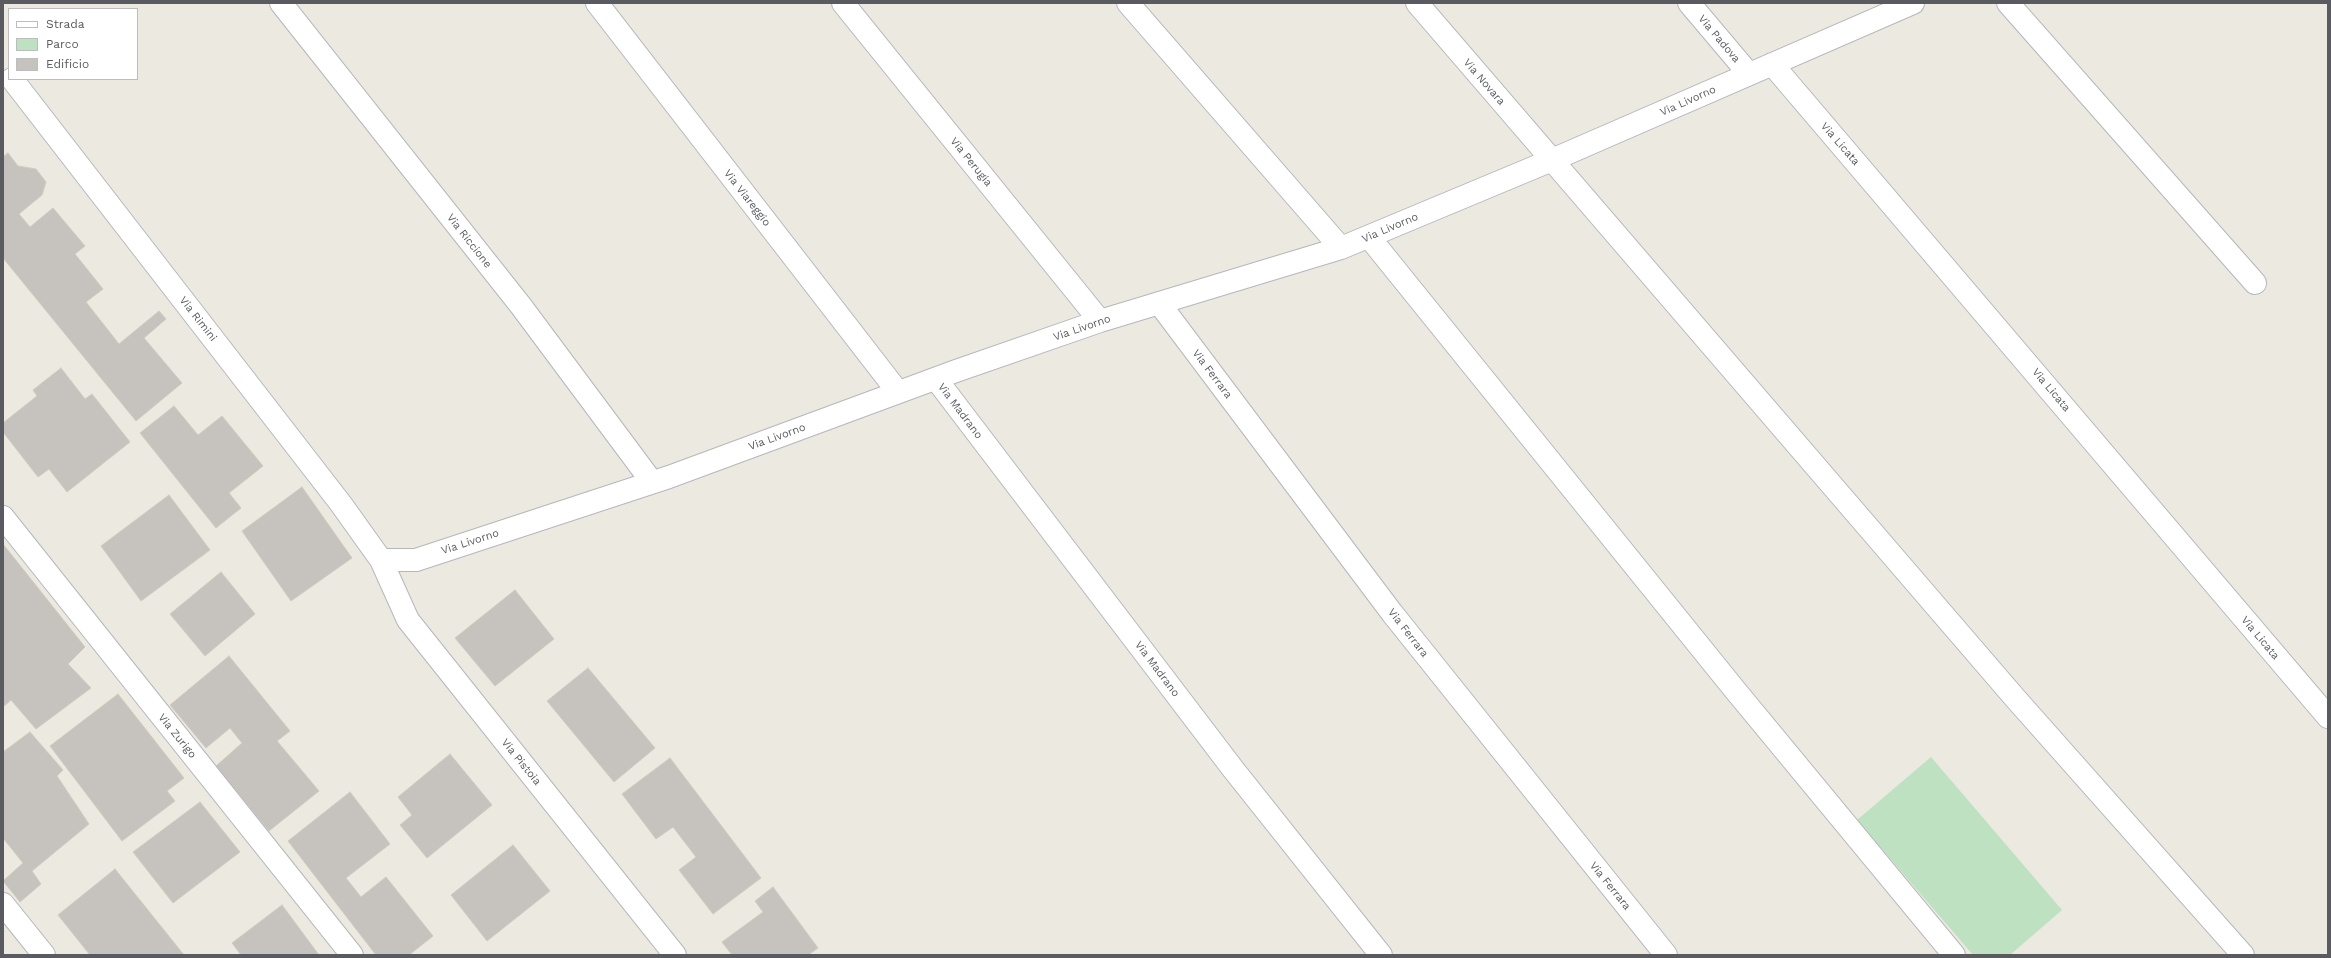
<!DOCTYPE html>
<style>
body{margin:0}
#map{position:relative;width:2331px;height:958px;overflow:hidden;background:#ebe9e0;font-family:"Work Sans",sans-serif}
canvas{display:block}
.frame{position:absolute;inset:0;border:4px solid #595b60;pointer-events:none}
.legend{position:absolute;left:8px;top:8px;width:130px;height:72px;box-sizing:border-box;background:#fff;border:1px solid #bdbdbf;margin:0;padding:5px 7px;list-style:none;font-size:12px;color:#595b60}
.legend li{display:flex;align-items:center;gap:8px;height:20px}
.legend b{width:20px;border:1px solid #bdbdbf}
</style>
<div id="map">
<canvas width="2331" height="958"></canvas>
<div class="frame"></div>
<ul class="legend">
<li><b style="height:5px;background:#fff"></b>Strada</li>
<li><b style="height:11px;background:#bee1c1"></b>Parco</li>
<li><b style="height:11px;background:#c6c3be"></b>Edificio</li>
</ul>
</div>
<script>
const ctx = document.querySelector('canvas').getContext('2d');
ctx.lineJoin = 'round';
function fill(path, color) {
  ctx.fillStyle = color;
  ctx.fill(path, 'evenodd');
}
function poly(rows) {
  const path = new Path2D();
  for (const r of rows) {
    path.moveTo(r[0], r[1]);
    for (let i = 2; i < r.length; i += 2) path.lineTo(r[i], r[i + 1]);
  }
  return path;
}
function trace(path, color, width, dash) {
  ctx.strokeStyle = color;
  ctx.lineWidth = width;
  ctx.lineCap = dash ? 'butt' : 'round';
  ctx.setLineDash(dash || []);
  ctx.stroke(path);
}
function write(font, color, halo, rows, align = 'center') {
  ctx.font = font + ' "Work Sans",sans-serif';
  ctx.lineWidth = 3;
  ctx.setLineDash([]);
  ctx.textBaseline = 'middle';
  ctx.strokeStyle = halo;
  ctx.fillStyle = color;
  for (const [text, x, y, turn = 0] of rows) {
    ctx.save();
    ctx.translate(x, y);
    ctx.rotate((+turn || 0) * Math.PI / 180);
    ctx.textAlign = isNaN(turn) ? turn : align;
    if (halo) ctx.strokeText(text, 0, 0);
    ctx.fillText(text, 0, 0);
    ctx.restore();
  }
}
const green = poly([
 [1931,757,2062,910,2010,955,1973,955,1857,820]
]);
const building = poly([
 [8,153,18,166,36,169,46,182,42,195,19,214,30,227,53,208,85,246,75,254,103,289,86,302,119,344,159,311,166,319,144,338,182,383,136,421,3,258,3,157,8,153],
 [61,368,85,399,92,394,130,442,67,492,49,469,38,477,3,432,3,423,37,396,33,390,61,368],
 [174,406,198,435,222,416,263,466,229,493,241,508,216,528,140,433,174,406],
 [302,487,352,558,291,601,242,531,302,487],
 [169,495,210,550,141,601,101,546,169,495],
 [3,544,85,647,68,664,91,688,36,729,11,700,3,707,3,544],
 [221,572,255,614,205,656,170,614,221,572],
 [515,590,554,639,495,686,455,638,515,590],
 [229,656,290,731,277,741,319,791,269,831,216,766,242,743,230,728,206,748,170,705,229,656],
 [588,668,655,748,614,782,547,701,588,668],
 [118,694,184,778,167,791,175,801,122,841,50,746,118,694],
 [30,732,63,770,57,776,89,824,32,871,41,884,20,902,3,881,23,863,3,838,3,752,30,732],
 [450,754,492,805,427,858,400,825,412,815,398,797,450,754],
 [670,758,761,878,713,914,679,870,696,857,673,827,656,839,622,794,670,758],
 [350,792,390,844,346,878,361,897,386,877,433,936,409,955,376,955,288,841,350,792],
 [200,802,240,852,173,903,133,852,200,802],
 [513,845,550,891,487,941,451,895,513,845],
 [115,869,184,955,90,955,58,915,115,869],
 [773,887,818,948,808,955,732,955,722,942,763,912,755,901,773,887],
 [282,905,319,955,241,955,232,943,282,905]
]);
const street = poly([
 [281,3,521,306,652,482],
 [597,3,898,392],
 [843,3,1100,321],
 [1128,3,1341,248],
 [1417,3,2015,698,2243,955],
 [1689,3,1749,74],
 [2008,3,2255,283],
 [1772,64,2328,717],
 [12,79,341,504,381,560,408,620,675,955],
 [1369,237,1735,690,1954,955],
 [1159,303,1392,613,1666,955],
 [936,379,1233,769,1381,955],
 [3,517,352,955],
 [381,560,416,560,669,477,956,371,1100,321,1341,248,1552,160,1913,3],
 [3,904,44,955]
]);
const streetNames = [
 ["Via Padova",1719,39,50],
 ["Via Novara",1484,82,49],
 ["Via Livorno",1688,101,-24],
 ["Via Licata",1840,144,49],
 ["Via Perugia",971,162,51],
 ["Via Viareggio",747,198,52],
 ["Via Livorno",1390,228,-23],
 ["Via Riccione",469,241,52],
 ["Via Rimini",198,319,52],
 ["Via Livorno",1082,328,-19],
 ["Via Ferrara",1212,374,53],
 ["Via Licata",2051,390,50],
 ["Via Madrano",960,411,53],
 ["Via Livorno",777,437,-20],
 ["Via Livorno",470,542,-18],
 ["Via Ferrara",1408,633,52],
 ["Via Licata",2260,638,50],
 ["Via Madrano",1157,669,53],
 ["Via Zurigo",177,736,51],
 ["Via Pistoia",521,762,51],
 ["Via Ferrara",1610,886,51]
];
fill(green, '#bee1c1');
fill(building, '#c6c3be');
trace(building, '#cfcbbf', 1);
trace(street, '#b6b7bc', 24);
trace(street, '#fff', 22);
write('11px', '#595b60', '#fff', streetNames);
</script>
